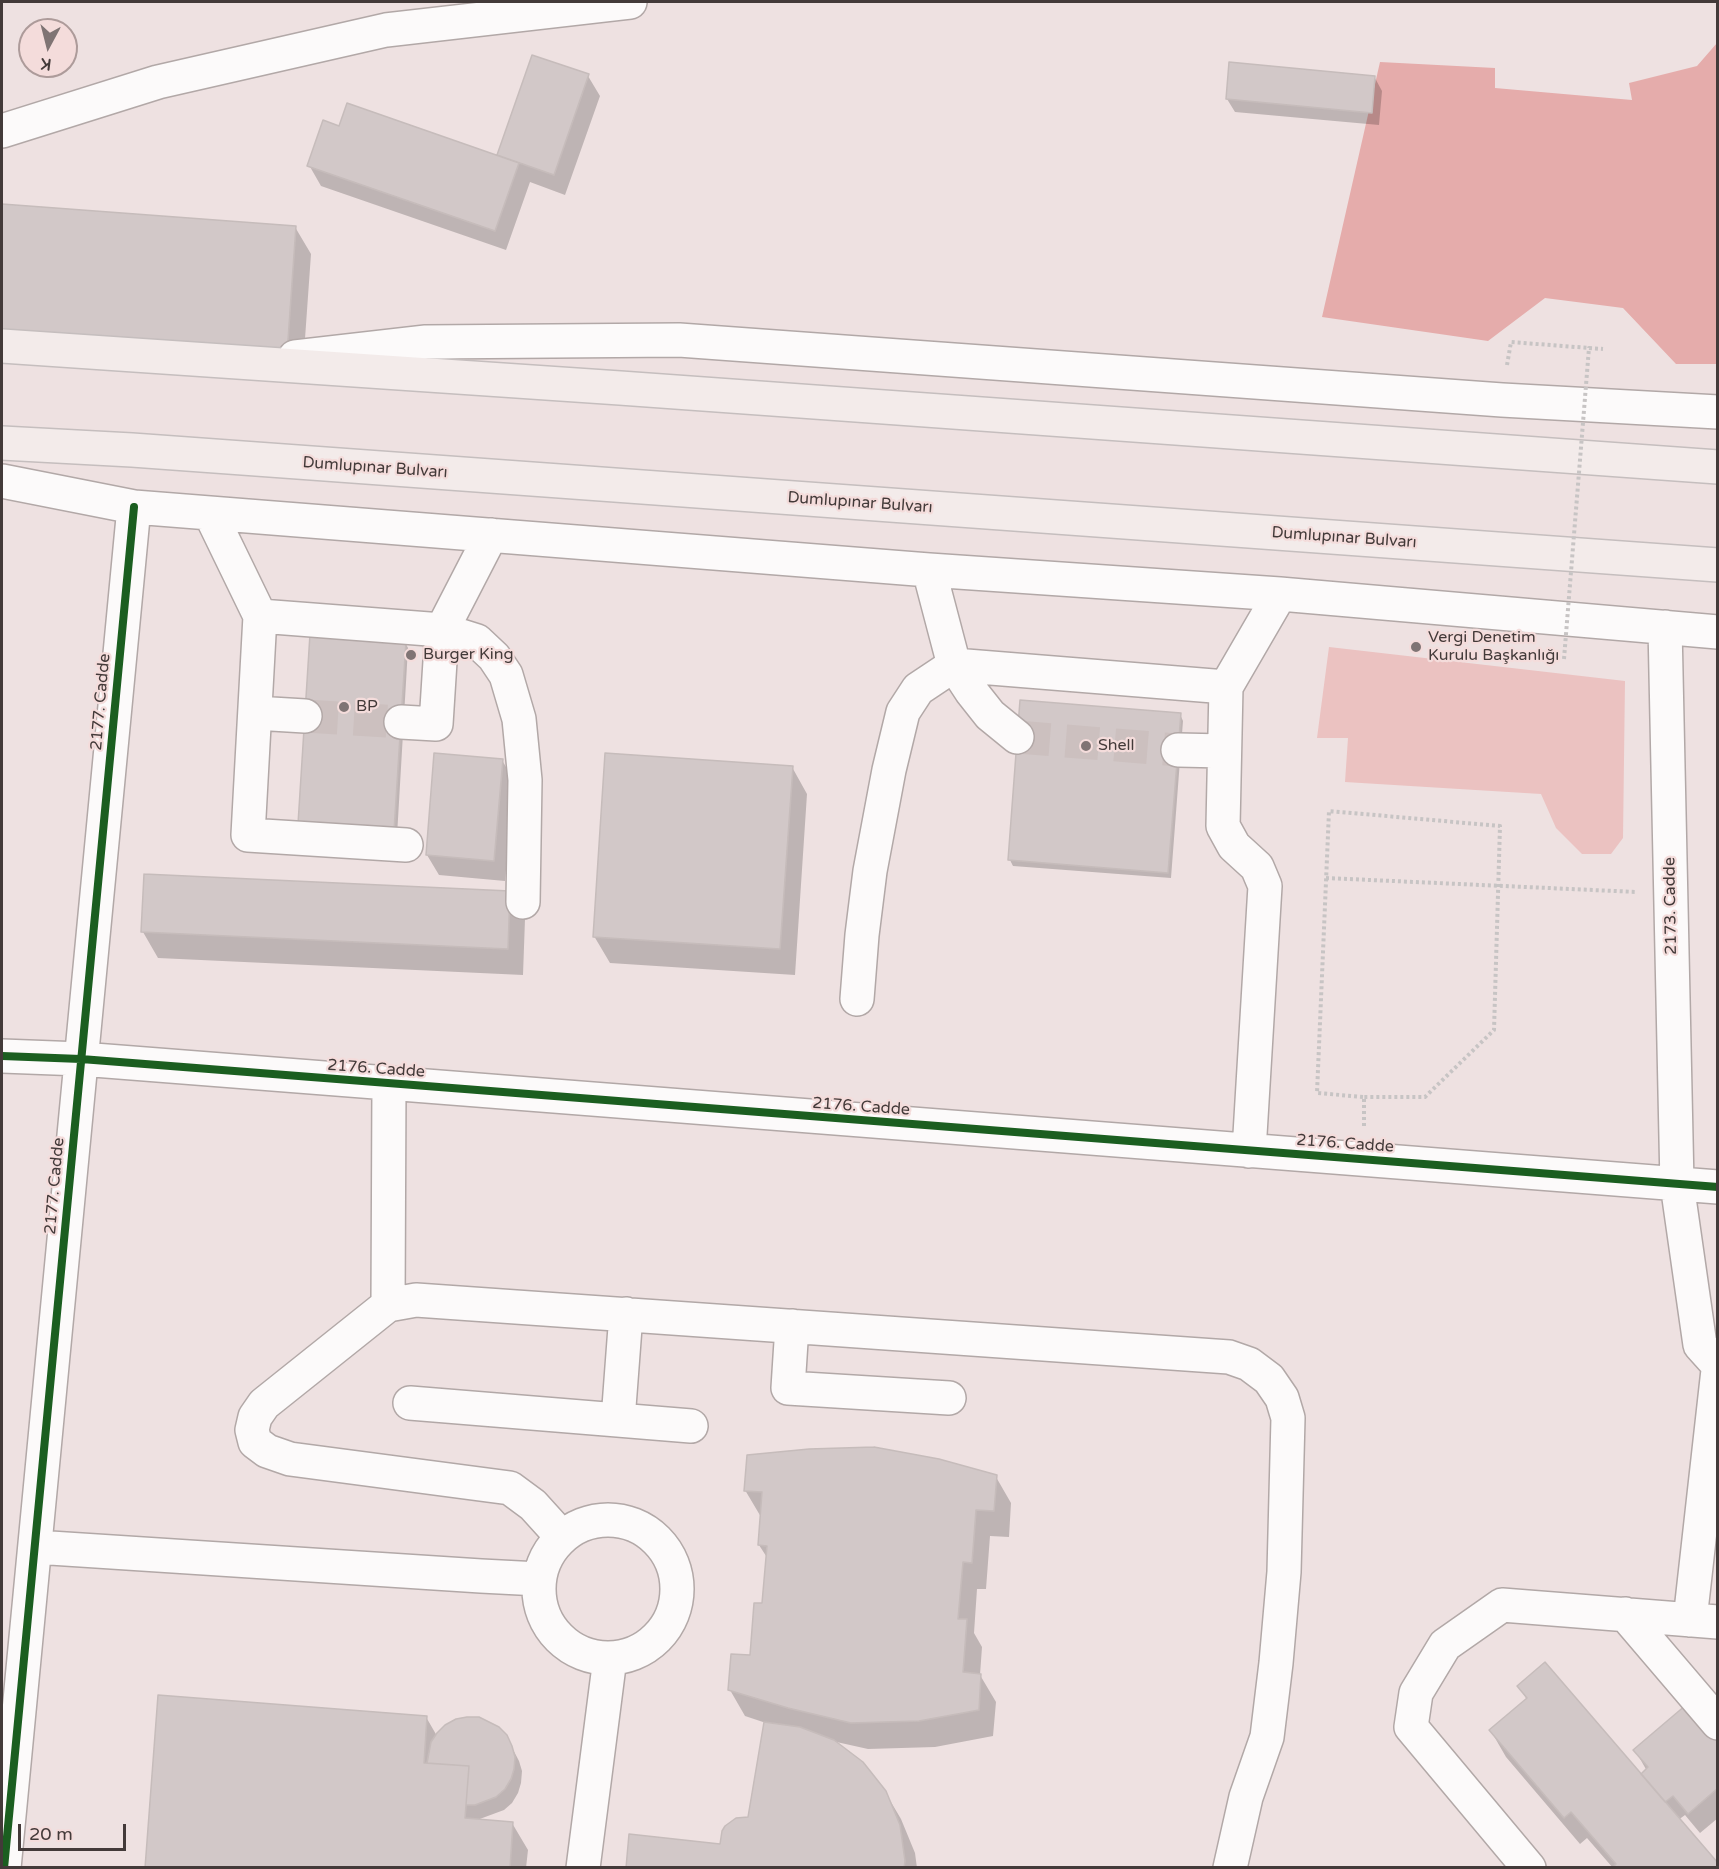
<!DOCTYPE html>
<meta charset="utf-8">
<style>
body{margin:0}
#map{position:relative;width:1719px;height:1869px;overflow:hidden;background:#eee1e1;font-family:"Varela Round",sans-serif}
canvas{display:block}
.frame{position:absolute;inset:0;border:3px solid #433a39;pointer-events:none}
.north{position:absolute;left:18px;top:18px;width:60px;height:60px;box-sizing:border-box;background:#f4dcdb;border:2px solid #ad9b9a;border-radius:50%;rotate:187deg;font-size:16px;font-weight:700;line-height:24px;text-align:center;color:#433a39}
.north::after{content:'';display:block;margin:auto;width:21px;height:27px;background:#7f7474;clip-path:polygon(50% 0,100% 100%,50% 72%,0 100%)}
.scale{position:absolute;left:18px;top:1824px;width:108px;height:27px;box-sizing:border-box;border:3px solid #433a39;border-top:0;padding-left:8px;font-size:18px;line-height:21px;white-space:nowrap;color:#433a39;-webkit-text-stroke:4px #f4dcdb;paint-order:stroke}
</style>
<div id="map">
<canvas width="1719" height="1869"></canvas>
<div class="frame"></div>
<div class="north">K</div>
<div class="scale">20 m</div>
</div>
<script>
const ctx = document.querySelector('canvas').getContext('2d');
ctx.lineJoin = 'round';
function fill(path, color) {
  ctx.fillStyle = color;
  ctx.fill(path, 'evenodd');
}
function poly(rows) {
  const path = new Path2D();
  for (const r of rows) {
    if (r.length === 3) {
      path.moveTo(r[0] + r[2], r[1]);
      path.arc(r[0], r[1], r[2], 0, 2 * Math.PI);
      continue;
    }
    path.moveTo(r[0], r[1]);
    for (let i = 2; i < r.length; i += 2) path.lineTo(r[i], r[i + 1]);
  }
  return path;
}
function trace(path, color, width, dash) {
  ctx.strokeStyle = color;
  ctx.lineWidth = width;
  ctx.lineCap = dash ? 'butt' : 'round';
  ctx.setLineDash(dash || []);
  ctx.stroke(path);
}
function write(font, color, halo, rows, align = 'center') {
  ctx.font = font + ' "Varela Round",sans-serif';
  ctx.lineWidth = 4.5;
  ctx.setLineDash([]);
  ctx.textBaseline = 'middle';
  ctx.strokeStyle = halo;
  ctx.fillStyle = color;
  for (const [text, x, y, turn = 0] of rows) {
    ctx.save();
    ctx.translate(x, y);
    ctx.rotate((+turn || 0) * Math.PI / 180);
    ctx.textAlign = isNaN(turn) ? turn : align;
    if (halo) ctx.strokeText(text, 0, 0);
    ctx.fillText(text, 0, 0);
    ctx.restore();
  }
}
const green = poly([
 [1329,647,1625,681,1623,838,1611,854,1582,854,1556,828,1541,794,1345,782,1348,738,1317,738]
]);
const forest = poly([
 [1717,43,1717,364,1676,364,1623,308,1545,298,1488,341,1322,317,1380,62,1495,68,1495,88,1632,100,1629,83,1697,66]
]);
const shadow = poly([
 [533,57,588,76,600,96,565,195,530,182,506,250,321,186,309,165,340,128,498,157],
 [1375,78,1382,91,1379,125,1235,112,1227,99],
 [2,206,295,227,311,254,302,381,2,359],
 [311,636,405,642,408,648,397,836],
 [1180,714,1183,721,1171,878,1013,866,1010,860],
 [502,760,514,781,505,881,439,875,427,855],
 [792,767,807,794,795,975,610,963,594,936],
 [510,892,525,919,523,975,158,958,143,932],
 [996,1477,1011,1503,1009,1537,990,1536,986,1589,977,1589,974,1633,982,1647,980,1675,996,1702,993,1736,935,1747,868,1749,832,1741,885,1792,901,1819,915,1853,917,1868,627,1868,722,1845,749,1818,766,1723,745,1716,730,1690,751,1657,764,1605,768,1559,759,1545,761,1517,745,1490],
 [1519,1686,1641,1776,1647,1771,1635,1750,1718,1730,1718,1818,1700,1833,1685,1815,1613,1868,1587,1838,1580,1844,1506,1757,1491,1731,1527,1700],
 [426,1717,437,1736,506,1736,519,1761,522,1771,521,1783,518,1793,512,1803,504,1810,477,1820,512,1823,528,1850,526,1868,146,1868]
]);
const building = poly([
 [532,55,589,74,554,175,497,155,532,55],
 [1229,62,1375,76,1372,113,1226,99,1229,62],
 [347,103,519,163,495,231,307,166,323,120,339,126,347,103],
 [2,204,296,226,287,354,2,334,2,204],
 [310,634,406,641,394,831,298,824,310,634],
 [1020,700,1181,713,1168,873,1008,860,1020,700],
 [434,753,503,759,494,861,426,855,434,753],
 [605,753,793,766,780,949,593,937,605,753],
 [144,874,510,891,508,949,141,932,144,874],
 [874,1447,939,1459,997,1475,994,1511,976,1510,972,1563,963,1562,958,1619,967,1619,963,1672,981,1674,979,1710,919,1721,851,1723,788,1708,728,1690,731,1654,750,1655,754,1603,762,1603,767,1546,758,1545,762,1492,744,1491,747,1455,809,1449,874,1447],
 [1545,1662,1718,1863,1718,1868,1612,1868,1616,1864,1571,1812,1564,1818,1489,1730,1527,1698,1517,1686,1545,1662],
 [158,1695,427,1716,424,1763,469,1766,465,1818,513,1822,510,1868,145,1868,158,1695],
 [1693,1699,1718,1727,1718,1788,1688,1814,1673,1796,1665,1802,1641,1774,1648,1767,1633,1750,1693,1699],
 [467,1717,479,1717,499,1727,507,1735,512,1746,515,1757,514,1769,511,1779,505,1789,496,1797,475,1805,466,1805,469,1766,427,1763,431,1742,437,1733,445,1725,456,1719,467,1717],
 [764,1722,800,1727,834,1740,863,1762,886,1791,900,1825,905,1861,904,1868,626,1868,629,1834,720,1844,722,1831,725,1826,736,1818,748,1817,764,1722]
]);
const minorTunnel = poly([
 [305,716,401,722],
 [1017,737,1178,750]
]);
const path = poly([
 [1507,365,1511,342,1589,348],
 [1326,878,1637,892],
 [1364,1126,1364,1097,1317,1093,1329,811,1500,826,1494,1030,1425,1097,1364,1097]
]);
const minor = poly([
 [2,131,158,82,386,30,630,2],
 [295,357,426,342,679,340,1502,400,1718,412],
 [2,481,134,507,929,570,1280,594,1718,632],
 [210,513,260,616,442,630,491,535],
 [929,570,954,665,971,691,990,715,1017,737],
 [260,616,248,835,406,845],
 [1665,627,1677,1184,1700,1345,1718,1365],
 [255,713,305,716],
 [401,722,436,724,442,630,477,641,494,657,506,675,519,719,525,780,523,902],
 [1178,750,1224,751],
 [857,999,862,935,870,871,889,770,903,712,918,689,954,665,1226,687],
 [2,1056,81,1059,1718,1187],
 [389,1083,388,1305,416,1300,1229,1357,1249,1364,1269,1379,1282,1398,1288,1418,1284,1572,1276,1663,1267,1737,1246,1797,1230,1868],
 [1249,1151,1265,886,1257,867,1234,846,1223,826,1226,687,1280,594],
 [388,1305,264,1404,255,1417,252,1430,255,1442,267,1451,290,1459,510,1488,533,1505,562,1537],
 [792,1326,788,1388,949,1398],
 [410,1403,691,1426],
 [618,1420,626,1314],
 [608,1589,69],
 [35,1547,481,1576,539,1579],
 [1625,1614,1718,1723],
 [1690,1620,1718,1370],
 [4,1868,134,507],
 [583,1868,610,1658],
 [1529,1868,1411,1727,1416,1693,1445,1645,1502,1605,1718,1622]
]);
const highway = poly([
 [2,346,620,388,1718,467],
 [2,443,132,450,1718,565]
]);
const pathBridge = poly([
 [1564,659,1589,348,1603,349]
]);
const cycleway = poly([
 [2,1056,81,1059,1718,1187],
 [4,1868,134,507]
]);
const markers = [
 [1416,647,6,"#7f7474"],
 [411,655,6,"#7f7474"],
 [344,707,6,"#7f7474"],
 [1086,746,6,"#7f7474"]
];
const streetNames = [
 ["Dumlupınar Bulvarı",375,468,4],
 ["Dumlupınar Bulvarı",860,503,4],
 ["Dumlupınar Bulvarı",1344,538,4],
 ["2177. Cadde",101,702,-85],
 ["2173. Cadde",1671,906,-91],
 ["2176. Cadde",376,1069,4],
 ["2176. Cadde",861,1107,4],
 ["2176. Cadde",1345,1144,4],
 ["2177. Cadde",55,1186,-85]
];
const poiNames = [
 ["Vergi Denetim",1428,638],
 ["Kurulu Başkanlığı",1428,656],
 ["Burger King",423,655],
 ["BP",356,707],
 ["Shell",1098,746]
];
fill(green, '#ebc2c1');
fill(forest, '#e5acab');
fill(shadow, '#0003');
fill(building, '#d2c8c8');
trace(building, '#c6bcbb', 1.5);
trace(minorTunnel, '#ccc0bf', 33, [33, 16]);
trace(minor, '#b2a8a7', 36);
trace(highway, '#c5bebe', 36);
trace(path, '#c7c4c4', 4, [3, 3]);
trace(minor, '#fcfafa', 33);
trace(highway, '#f3ebea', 33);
trace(pathBridge, '#c7c4c4', 4, [3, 3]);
trace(cycleway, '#1b5e20', 8);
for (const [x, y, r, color] of markers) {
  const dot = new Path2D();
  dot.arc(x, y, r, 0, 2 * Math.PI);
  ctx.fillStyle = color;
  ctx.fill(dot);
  trace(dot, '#f4dcdb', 2);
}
write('16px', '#433a39', '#f4dcdb', streetNames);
write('16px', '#433a39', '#f4dcdb', poiNames, 'left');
</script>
